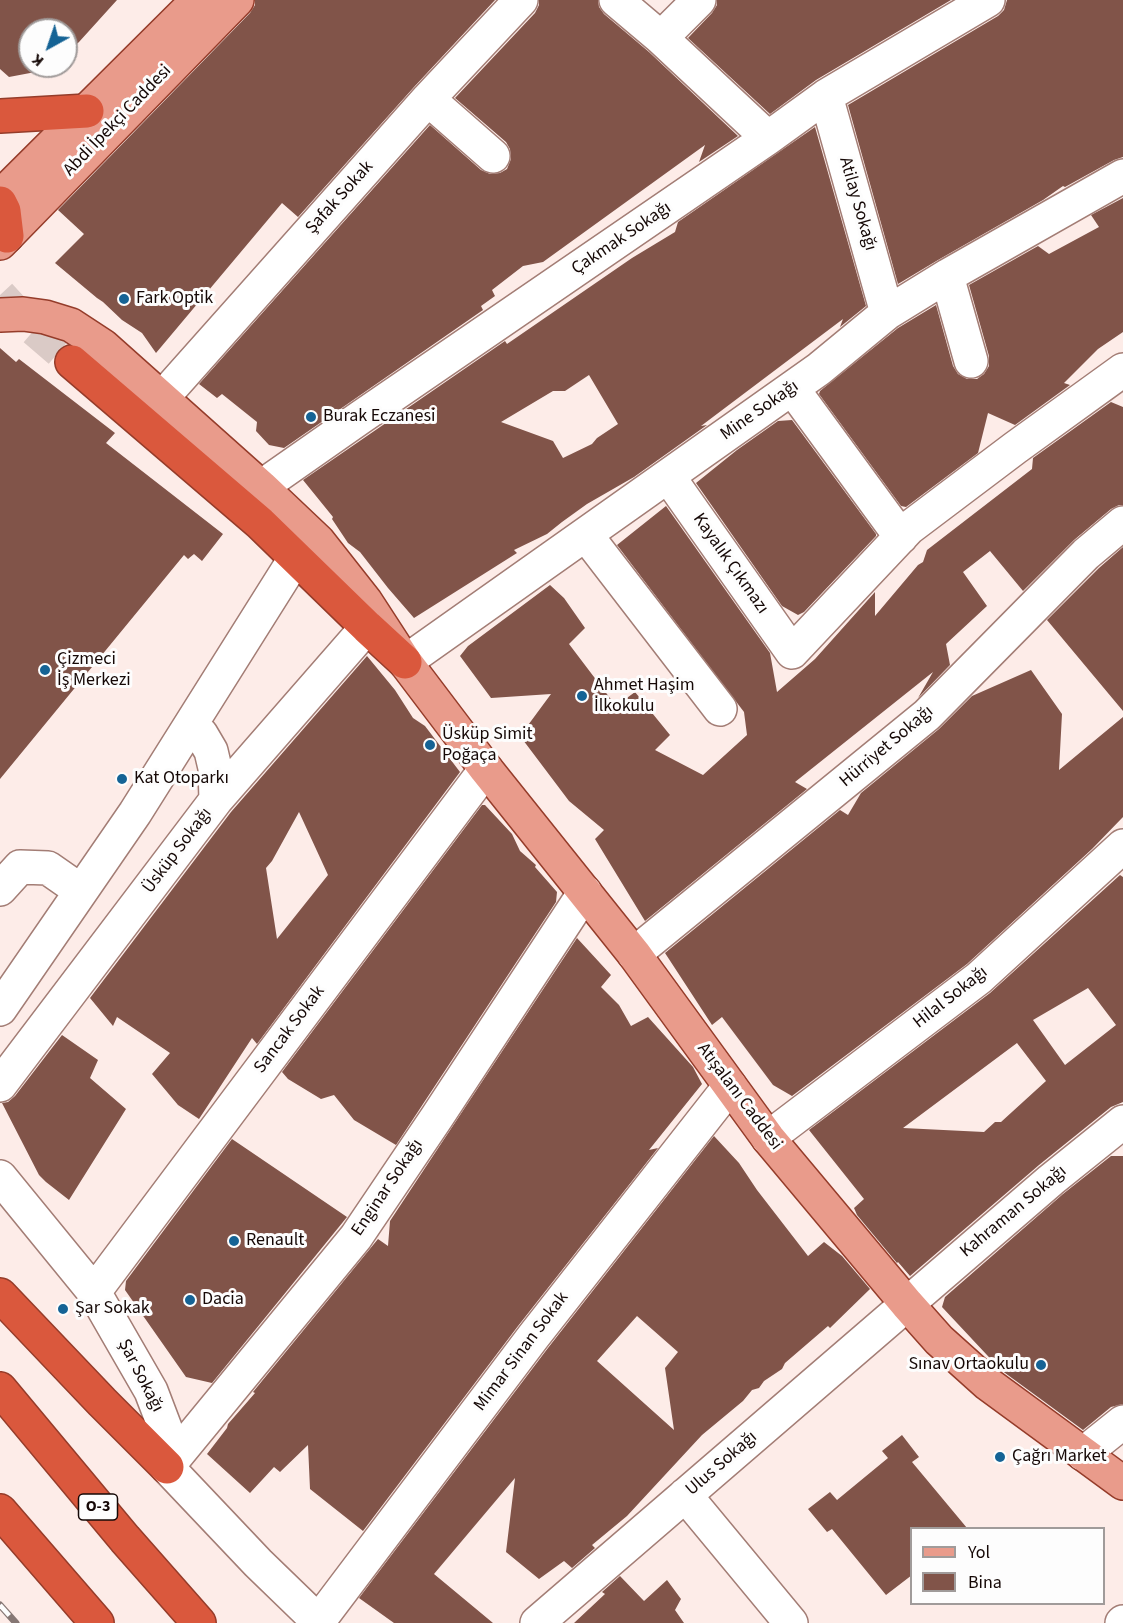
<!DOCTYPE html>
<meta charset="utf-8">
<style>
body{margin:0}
#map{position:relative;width:1123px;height:1623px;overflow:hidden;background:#fdece8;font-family:"Source Sans 3",sans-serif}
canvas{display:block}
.legend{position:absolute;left:910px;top:1527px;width:195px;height:78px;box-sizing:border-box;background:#fdfdfd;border:2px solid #a09b9a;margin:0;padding:8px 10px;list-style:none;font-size:18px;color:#150806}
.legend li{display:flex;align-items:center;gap:12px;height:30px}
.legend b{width:30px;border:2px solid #a09b9a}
.north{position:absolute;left:18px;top:18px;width:60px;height:60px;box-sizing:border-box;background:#fdfdfd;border:2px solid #a09b9a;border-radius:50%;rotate:220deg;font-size:16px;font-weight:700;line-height:24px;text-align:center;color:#150806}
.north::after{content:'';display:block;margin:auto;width:21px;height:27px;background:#156395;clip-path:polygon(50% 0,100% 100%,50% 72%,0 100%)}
</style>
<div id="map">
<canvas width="1123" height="1623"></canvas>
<ul class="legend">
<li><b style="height:8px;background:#e99b8b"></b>Yol</li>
<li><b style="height:16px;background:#815449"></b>Bina</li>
</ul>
<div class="north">K</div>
</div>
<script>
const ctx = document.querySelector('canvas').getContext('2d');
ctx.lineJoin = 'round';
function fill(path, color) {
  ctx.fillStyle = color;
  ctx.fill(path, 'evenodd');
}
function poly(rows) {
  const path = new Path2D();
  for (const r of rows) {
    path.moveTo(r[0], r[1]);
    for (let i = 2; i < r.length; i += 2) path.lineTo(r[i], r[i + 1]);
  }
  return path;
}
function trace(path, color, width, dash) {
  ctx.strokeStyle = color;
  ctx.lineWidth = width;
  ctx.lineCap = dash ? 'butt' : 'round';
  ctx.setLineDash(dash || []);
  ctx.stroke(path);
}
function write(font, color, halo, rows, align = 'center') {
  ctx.font = font + ' "Source Sans 3",sans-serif';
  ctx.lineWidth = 6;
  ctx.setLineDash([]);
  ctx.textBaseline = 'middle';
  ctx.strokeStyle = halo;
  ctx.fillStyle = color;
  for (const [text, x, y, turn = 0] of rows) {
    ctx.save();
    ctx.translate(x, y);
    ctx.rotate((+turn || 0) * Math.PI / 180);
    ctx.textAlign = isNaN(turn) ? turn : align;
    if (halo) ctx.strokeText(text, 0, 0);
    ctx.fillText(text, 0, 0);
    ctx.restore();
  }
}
const building = poly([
 [0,0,117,0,79,42,66,54,66,30,30,30,30,66,52,66,46,70,9,77,0,69],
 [255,0,495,0,414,87,298,217,282,203,156,353,142,333,122,320,103,302,97,298,55,263,84,234,58,210,250,13,255,5],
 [539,0,598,0,599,7,604,14,649,52,738,136,699,162,705,145,543,262,523,266,492,290,495,296,481,306,483,310,284,448,269,445,256,431,257,422,222,394,217,398,199,384,430,125,481,170,490,174,500,173,507,169,511,159,510,149,506,142,455,98,535,13,539,5],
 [717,0,951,0,816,80,770,114,688,38,712,13,717,5],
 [1007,0,1123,0,1123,157,1114,160,1065,187,1063,186,1043,200,938,260,898,284,848,105,998,16,1004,10],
 [815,127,866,306,840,327,843,319,701,426,707,425,634,477,587,504,562,522,547,534,514,550,517,553,414,618,388,588,360,552,348,543,332,519,333,517,303,480,505,341,507,344,632,258,675,232,678,222],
 [589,375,618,424,597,438,592,444,563,458,553,441,501,422,553,391,565,391],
 [1123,198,1123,332,1098,349,1064,383,1070,385,1015,425,988,413,978,453,906,507,901,506,819,394,820,391,898,328,936,305,953,366,958,374,967,379,977,379,984,374,989,366,989,356,969,285,1038,246,1049,254,1099,227,1091,215],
 [0,348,16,362,19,359,115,433,106,443,223,534,202,561,194,554,188,559,184,555,0,779],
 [1111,402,1123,407,1123,505,1119,505,1111,509,1074,540,1023,591,990,551,963,572,987,606,946,644,950,665,918,698,933,672,795,782,807,789,645,921,595,839,604,830,569,801,520,736,551,694,491,698,460,656,468,646,550,585,564,598,585,628,569,644,616,706,635,692,670,735,655,750,703,775,747,735,744,712,617,545,666,506,770,653,777,692,815,659,875,592,875,616,918,565,923,562,927,550,1032,469,1033,458],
 [792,420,876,534,876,536,804,612,798,615,782,606,696,483,737,450,778,421],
 [1123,547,1123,711,1047,620,1099,568],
 [367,656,395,690,413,718,425,726,460,772,257,1044,252,1038,199,1119,178,1105,152,1074,170,1053,117,1017,113,1026,90,998,231,812],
 [299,812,328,875,277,939,266,868,272,861],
 [1031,670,1062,714,1059,770,1123,717,1123,817,1092,849,967,964,792,1096,773,1085,722,1017,712,1025,665,953,840,810,848,815,861,793,939,729,972,696],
 [482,805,485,805,512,834,520,851,536,865,535,867,557,892,556,902,396,1145,354,1120,334,1095,321,1099,288,1079,282,1072],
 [1120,875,1123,877,1123,1102,1111,1107,1039,1165,910,1276,898,1262,897,1263,857,1215,854,1208,864,1199,809,1130,990,993],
 [1088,988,1116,1025,1065,1065,1033,1020],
 [1017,1043,1046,1081,1001,1122,995,1122,984,1132,903,1128],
 [577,938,611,975,601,987,619,1005,631,1026,648,1017,693,1067,702,1084,649,1150,658,1148,518,1326,363,1531,310,1489,308,1445,280,1472,274,1467,250,1493,207,1454,227,1428,228,1424,255,1393,253,1392,378,1239,388,1246,390,1221],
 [62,1035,98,1060,90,1078,126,1109,69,1200,46,1182,39,1175,2,1103,8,1102,15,1096],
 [714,1136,739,1163,757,1190,808,1256,824,1242,842,1256,870,1289,830,1328,828,1326,785,1363,782,1369,764,1381,759,1388,752,1390,743,1401,702,1435,627,1516,592,1545,595,1548,572,1568,564,1561,539,1579,506,1552,515,1478,434,1574,493,1623,394,1623,359,1598,548,1348],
 [637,1316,678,1352,665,1368,674,1430,597,1361],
 [232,1139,347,1217,212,1383,186,1377,125,1290,126,1281],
 [1111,1156,1123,1156,1123,1404,1111,1407,1083,1430,1001,1370,942,1307,945,1297,1063,1194],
 [902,1435,919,1457,912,1462,967,1528,912,1528,912,1575,886,1595,832,1529,827,1532,808,1509,830,1492,837,1500,888,1458,882,1451],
 [620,1576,644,1601,667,1580,681,1599,675,1610,684,1623,574,1623,605,1594,602,1592]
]);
const highwayTunnel = poly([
 [0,295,23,320,72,362]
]);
const minor = poly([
 [616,0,661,38,768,138],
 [661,38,699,0],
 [826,96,887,313],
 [428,99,493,156],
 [947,276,971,361],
 [792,388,901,537],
 [162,398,428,99,521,0],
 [668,476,792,652,909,528,1015,448,1123,370],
 [261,487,361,417,768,138,826,96,988,0],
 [586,535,720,709],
 [405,662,819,369,887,313,947,276,1123,176],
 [190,726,201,734,211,751,215,768,216,800],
 [0,889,20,867,48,868,81,891],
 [634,954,927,715,1086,554,1123,523],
 [0,1009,135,813,296,557],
 [0,1085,216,800,367,627],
 [768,1138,979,978,1123,846],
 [0,1177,94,1292,117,1332,151,1391,167,1433,167,1467,258,1563,320,1623],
 [94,1292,486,769],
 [1083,1454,1123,1422],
 [167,1467,356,1237,437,1117,585,892],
 [685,1495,791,1623],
 [318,1622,533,1337,730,1086],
 [537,1623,1051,1180,1123,1122],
 [1122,1623,1123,1622]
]);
const major = poly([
 [0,197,198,0],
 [0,243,237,0],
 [0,315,23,314,45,317,71,325,103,346,261,487,318,541,366,602,405,662,486,769,634,954,768,1138,907,1304,939,1340,988,1384,1123,1483]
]);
const highway = poly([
 [0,116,87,111],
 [0,203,4,211,7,236],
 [72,362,260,523,367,627,405,662],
 [0,1295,102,1402,167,1467],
 [0,1389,125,1539,199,1623],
 [0,1511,97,1623]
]);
const rail = poly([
 [0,1605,16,1623]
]);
const markers = [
 [124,299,6,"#156395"],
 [311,417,6,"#156395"],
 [45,670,6,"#156395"],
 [582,696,6,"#156395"],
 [430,745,6,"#156395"],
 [122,779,6,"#156395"],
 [234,1241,6,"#156395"],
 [190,1300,6,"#156395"],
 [63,1309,6,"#156395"],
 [1041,1365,6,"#156395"],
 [1000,1457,6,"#156395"]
];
const shields = [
 [98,1507,39]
];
const shieldNames = [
 ["O-3",98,1507]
];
const streetNames = [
 ["Abdi İpekçi Caddesi",118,121,-46],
 ["Şafak Sokak",340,198,-48],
 ["Atilay Sokağı",857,204,74],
 ["Çakmak Sokağı",622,239,-34],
 ["Mine Sokağı",760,411,-35],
 ["Kayalık Çıkmazı",730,564,55],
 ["Hürriyet Sokağı",887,747,-40],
 ["Üsküp Sokağı",178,851,-53],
 ["Hilal Sokağı",951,998,-38],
 ["Sancak Sokak",290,1030,-53],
 ["Atışalanı Caddesi",739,1097,53],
 ["Enginar Sokağı",388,1188,-56],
 ["Kahraman Sokağı",1014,1212,-40],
 ["Mimar Sinan Sokak",522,1352,-53],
 ["Şar Sokağı",140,1376,63],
 ["Ulus Sokağı",722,1464,-41]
];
const poiNames = [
 ["Fark Optik",136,299],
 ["Burak Eczanesi",323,417],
 ["Çizmeci",57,660],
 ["İş Merkezi",57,681],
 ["Ahmet Haşim",594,686],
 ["İlkokulu",594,707],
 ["Üsküp Simit",442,735],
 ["Poğaça",442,756],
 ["Kat Otoparkı",134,779],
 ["Renault",246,1241],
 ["Dacia",202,1300],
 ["Şar Sokak",75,1309],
 ["Sınav Ortaokulu",1029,1365,"right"],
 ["Çağrı Market",1012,1457]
];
fill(building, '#815449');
trace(highwayTunnel, '#dacac6', 33, [33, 16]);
trace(minor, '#a37d75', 36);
trace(major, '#953c2a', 36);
trace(highway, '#953c2a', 36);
trace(minor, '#fff', 33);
trace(major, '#e99b8b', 33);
trace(highway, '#da583d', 33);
trace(rail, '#867774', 7);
trace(rail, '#fdfdfd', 4.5, [14]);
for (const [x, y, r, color] of markers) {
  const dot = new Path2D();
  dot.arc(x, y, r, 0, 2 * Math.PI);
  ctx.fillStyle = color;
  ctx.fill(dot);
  trace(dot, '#fdfdfd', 2);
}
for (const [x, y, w] of shields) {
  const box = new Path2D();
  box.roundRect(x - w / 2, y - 13, w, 26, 4.5);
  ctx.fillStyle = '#fdfdfd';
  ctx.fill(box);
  trace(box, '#150806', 1.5);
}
write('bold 16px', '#150806', null, shieldNames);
write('18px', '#150806', '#fdfdfd', streetNames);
write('18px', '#150806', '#fdfdfd', poiNames, 'left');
</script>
